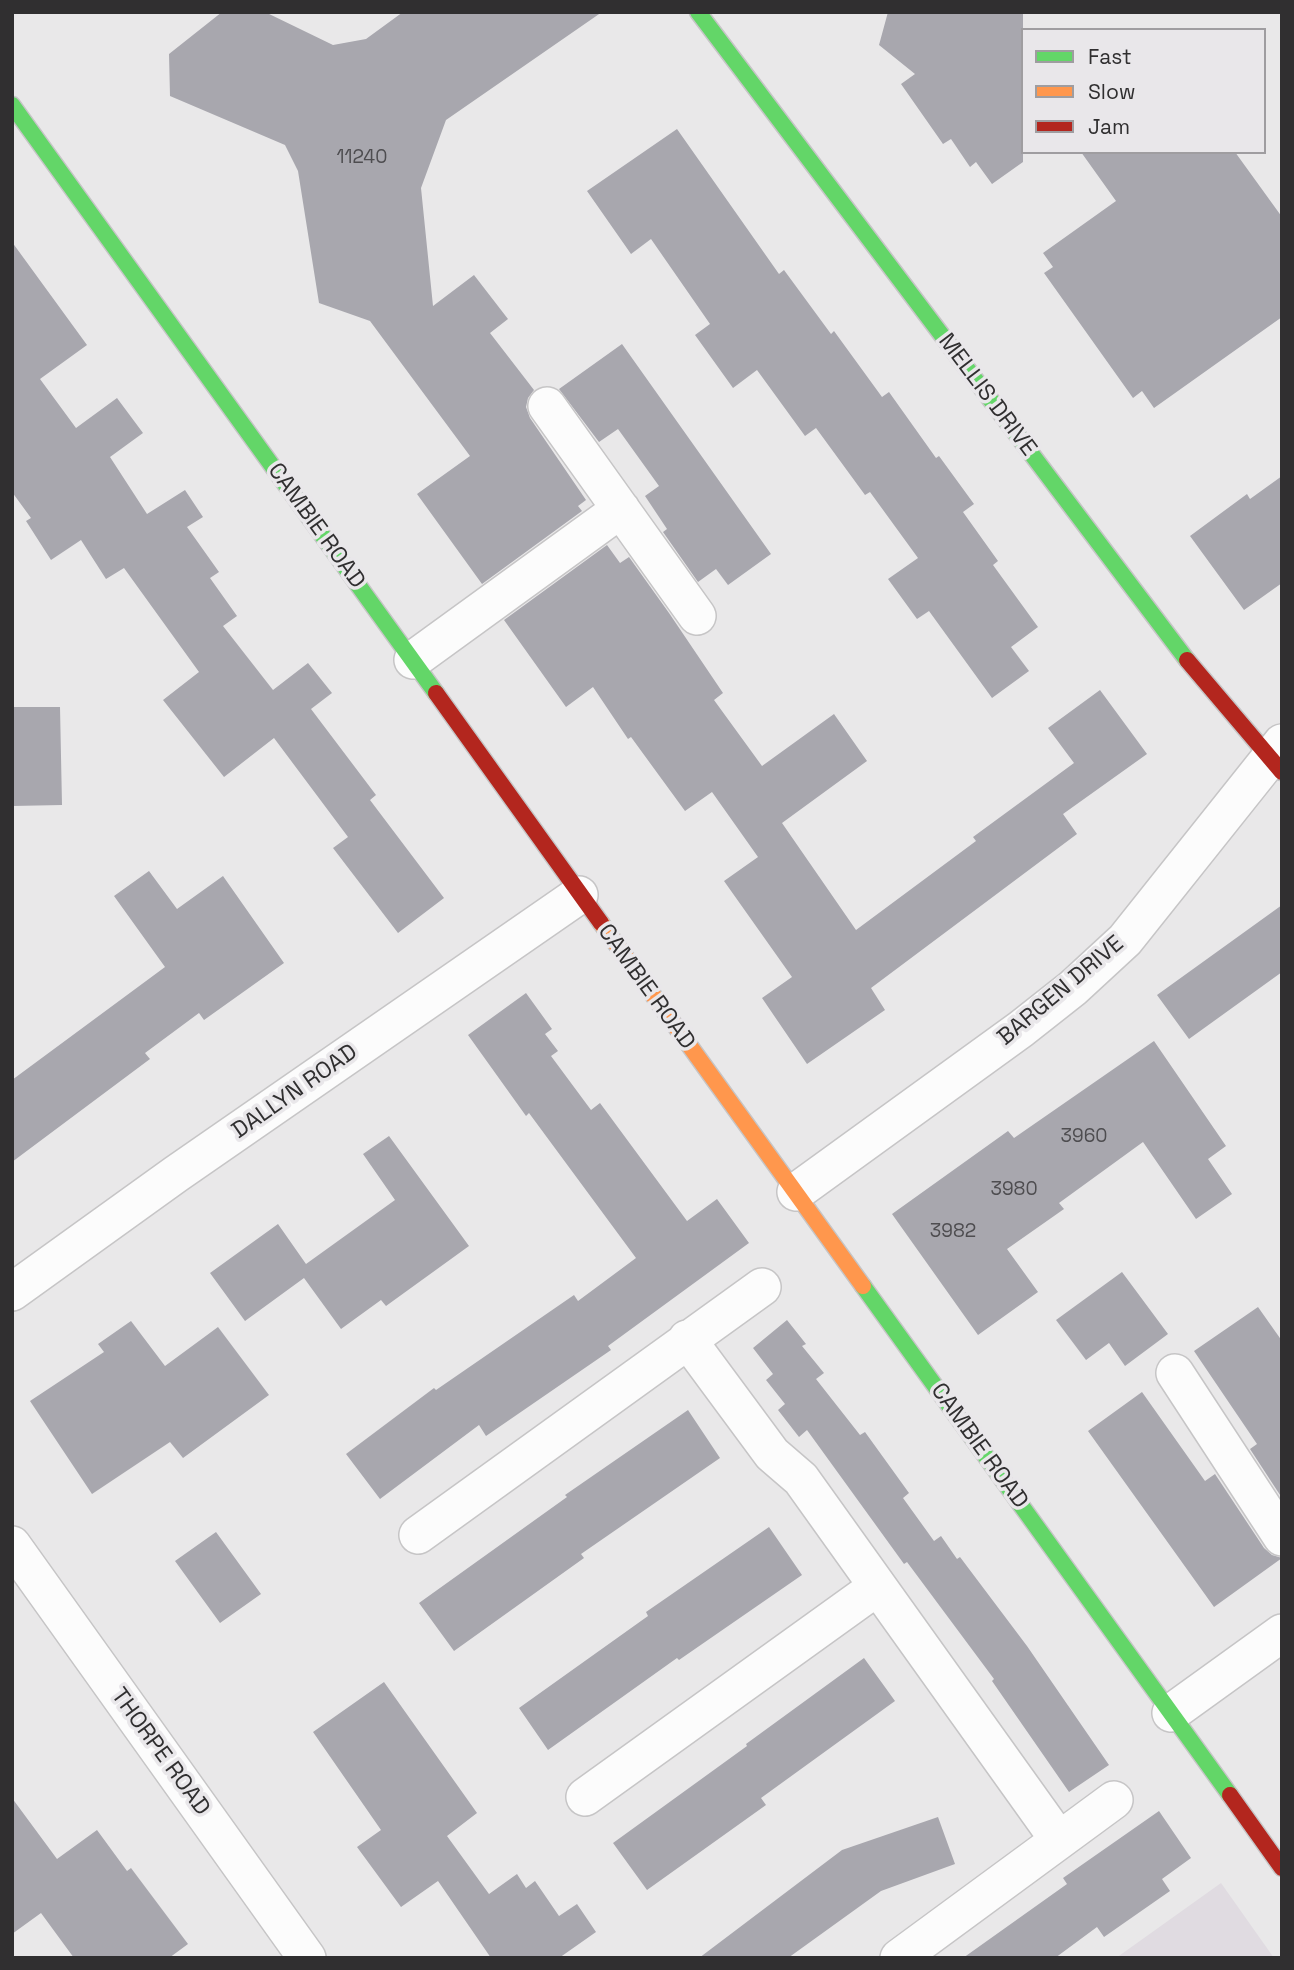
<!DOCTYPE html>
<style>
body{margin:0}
#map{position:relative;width:1294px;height:1970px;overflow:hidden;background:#e9e8e9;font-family:"Space Grotesk",sans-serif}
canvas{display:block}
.frame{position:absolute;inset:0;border:14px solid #302f30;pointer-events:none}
.legend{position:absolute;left:1021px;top:28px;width:245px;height:126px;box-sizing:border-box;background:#e9e7ea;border:2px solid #9f9da0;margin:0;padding:9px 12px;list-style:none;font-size:21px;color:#302f30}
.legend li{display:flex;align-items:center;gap:14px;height:35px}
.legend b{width:35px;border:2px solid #9f9da0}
</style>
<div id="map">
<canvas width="1294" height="1970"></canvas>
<div class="frame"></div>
<ul class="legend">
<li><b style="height:9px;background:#63d668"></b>Fast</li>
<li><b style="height:9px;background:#ff974d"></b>Slow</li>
<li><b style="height:9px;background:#b3261e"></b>Jam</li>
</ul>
</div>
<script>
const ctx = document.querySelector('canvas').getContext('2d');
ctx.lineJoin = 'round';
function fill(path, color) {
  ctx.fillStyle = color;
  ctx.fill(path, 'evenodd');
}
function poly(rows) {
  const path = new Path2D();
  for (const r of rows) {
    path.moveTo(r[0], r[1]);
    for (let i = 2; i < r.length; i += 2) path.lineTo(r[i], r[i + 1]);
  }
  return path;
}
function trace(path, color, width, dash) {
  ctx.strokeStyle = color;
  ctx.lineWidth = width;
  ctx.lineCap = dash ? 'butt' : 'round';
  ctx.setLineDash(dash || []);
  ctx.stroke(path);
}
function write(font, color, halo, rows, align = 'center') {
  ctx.font = font + ' "Space Grotesk",sans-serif';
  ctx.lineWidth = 7;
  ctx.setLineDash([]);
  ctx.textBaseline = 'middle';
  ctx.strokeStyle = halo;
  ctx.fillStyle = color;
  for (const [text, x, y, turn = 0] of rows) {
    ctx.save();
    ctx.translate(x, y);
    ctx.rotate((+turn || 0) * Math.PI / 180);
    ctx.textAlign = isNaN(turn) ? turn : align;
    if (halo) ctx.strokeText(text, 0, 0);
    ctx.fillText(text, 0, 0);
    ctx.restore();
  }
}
const built = poly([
 [1221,1883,1274,1958,1116,1958]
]);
const building = poly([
 [222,12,265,12,333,45,366,39,403,12,602,12,446,120,421,188,433,306,474,275,508,319,490,333,534,390,528,398,526,407,530,418,586,500,578,506,582,511,482,584,417,494,470,456,370,321,319,303,298,171,285,145,170,96,169,54],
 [888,12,1023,12,1023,162,992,184,976,162,970,167,951,139,943,144,901,84,915,74,879,45],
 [677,129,779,274,784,270,831,334,834,331,882,397,889,392,936,458,939,456,974,504,963,512,998,561,993,565,1038,627,1011,647,1029,671,992,698,929,611,917,619,888,579,918,558,870,492,865,495,816,428,805,436,757,370,733,388,695,335,710,324,651,239,631,254,587,191],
 [1081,152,1235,152,1282,217,1282,317,1154,408,1142,391,1133,398,1044,273,1053,267,1043,253,1116,201],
 [12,242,87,345,40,379,76,428,117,398,143,433,110,457,147,514,185,490,203,517,187,527,219,572,210,578,237,616,223,626,273,690,308,663,332,693,311,709,376,795,370,800,444,898,398,933,333,848,348,837,274,738,224,777,163,700,199,672,124,568,106,579,81,540,51,560,26,521,31,518,12,492],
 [622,344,771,554,728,585,716,569,698,582,663,532,667,529,645,496,659,486,618,429,599,442,559,389],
 [1282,476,1282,583,1244,610,1190,536,1247,494,1250,499],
 [607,545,620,563,629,557,669,613,723,693,714,700,762,766,834,714,867,761,782,823,856,930,976,841,973,837,1074,763,1048,728,1100,690,1147,754,1063,814,1077,834,871,988,885,1010,807,1064,762,998,792,977,724,881,758,857,712,792,685,811,631,737,628,739,593,687,566,707,504,620],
 [12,707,60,707,62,805,12,806],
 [149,871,177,909,223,876,284,963,204,1020,199,1013,145,1053,150,1059,12,1162,12,1080,165,967,114,896],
 [1282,905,1282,972,1189,1039,1157,995],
 [526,993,552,1029,545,1034,558,1051,551,1056,591,1110,600,1103,687,1221,717,1199,749,1243,608,1346,611,1350,486,1436,479,1425,380,1499,346,1454,434,1388,436,1390,574,1295,578,1301,636,1258,529,1113,526,1116,468,1035],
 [1154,1041,1226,1146,1208,1159,1232,1194,1196,1219,1143,1142,1059,1203,1064,1209,1007,1249,1038,1292,978,1335,892,1214,1008,1131,1014,1138],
 [389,1136,469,1246,386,1306,381,1300,341,1329,304,1278,245,1321,210,1273,278,1224,306,1264,395,1200,363,1154],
 [1122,1272,1168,1334,1125,1366,1109,1343,1086,1360,1056,1320],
 [1258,1307,1282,1341,1282,1498,1250,1449,1257,1444,1194,1351],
 [787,1320,806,1344,802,1346,824,1373,816,1379,860,1435,865,1432,909,1493,903,1498,934,1541,941,1536,957,1559,960,1557,1027,1646,1109,1765,1069,1792,992,1681,994,1679,907,1562,904,1564,807,1430,799,1437,778,1410,785,1404,766,1380,773,1374,753,1348],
 [131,1321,165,1366,218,1327,269,1395,183,1458,170,1442,92,1494,30,1401,104,1352,98,1344],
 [1142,1392,1205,1481,1215,1474,1264,1548,1272,1555,1282,1558,1214,1607,1088,1431],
 [688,1410,720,1458,581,1554,584,1558,454,1651,419,1603,567,1497,565,1495],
 [769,1527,802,1575,679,1660,677,1658,548,1750,519,1708,648,1616,646,1612],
 [216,1532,261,1594,220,1623,175,1561],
 [864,1658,895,1701,761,1798,766,1805,647,1890,613,1843,747,1746,746,1744],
 [384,1682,477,1813,447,1836,489,1894,517,1874,526,1888,535,1881,559,1916,577,1904,596,1932,559,1958,491,1958,438,1881,401,1907,357,1847,381,1830,313,1732],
 [12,1798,57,1859,97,1830,127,1871,131,1868,188,1944,169,1958,74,1958,41,1913,12,1934],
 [1159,1811,1191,1858,1162,1879,1170,1891,1104,1937,1097,1927,1055,1958,963,1958,1067,1884,1063,1878],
 [938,1817,955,1864,881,1891,788,1958,699,1958,842,1850]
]);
const street = poly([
 [547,406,697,616],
 [413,660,621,509],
 [796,1192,1021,1029,1073,988,1125,940,1282,743],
 [12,1292,176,1174,579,895],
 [687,1339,772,1454,801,1479,1059,1840],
 [1175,1373,1282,1537],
 [418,1535,762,1287],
 [12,1545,307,1958],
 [1171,1713,1282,1633],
 [585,1797,877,1587],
 [899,1958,1114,1800]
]);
const fast = poly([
 [698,12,1187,660],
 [12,105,436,693],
 [863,1286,1230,1795]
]);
const slow = poly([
 [601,923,863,1286]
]);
const jam = poly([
 [1187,660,1282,772],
 [436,693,601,923],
 [1230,1795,1282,1868]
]);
const numberNames = [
 ["11240",362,158],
 ["3960",1084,1137],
 ["3980",1014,1190],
 ["3982",953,1232]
];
const streetNames = [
 ["MELLIS DRIVE",987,395,53],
 ["CAMBIE ROAD",316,526,54],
 ["CAMBIE ROAD",646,987,54],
 ["BARGEN DRIVE",1061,991,-40],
 ["DALLYN ROAD",295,1092,-35],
 ["CAMBIE ROAD",979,1446,54],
 ["THORPE ROAD",160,1752,54]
];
fill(built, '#e0dbe1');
fill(building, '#a8a7ae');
trace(street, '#c6c5c6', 40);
trace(fast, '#c6c5c6', 19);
trace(slow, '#c6c5c6', 19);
trace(jam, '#c6c5c6', 19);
trace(street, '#fcfcfc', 37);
trace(fast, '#63d668', 16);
trace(slow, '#ff974d', 16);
trace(jam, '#b3261e', 16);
write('19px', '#4e4d50', null, numberNames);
write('23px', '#302f30', '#e9e7ea', streetNames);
</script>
